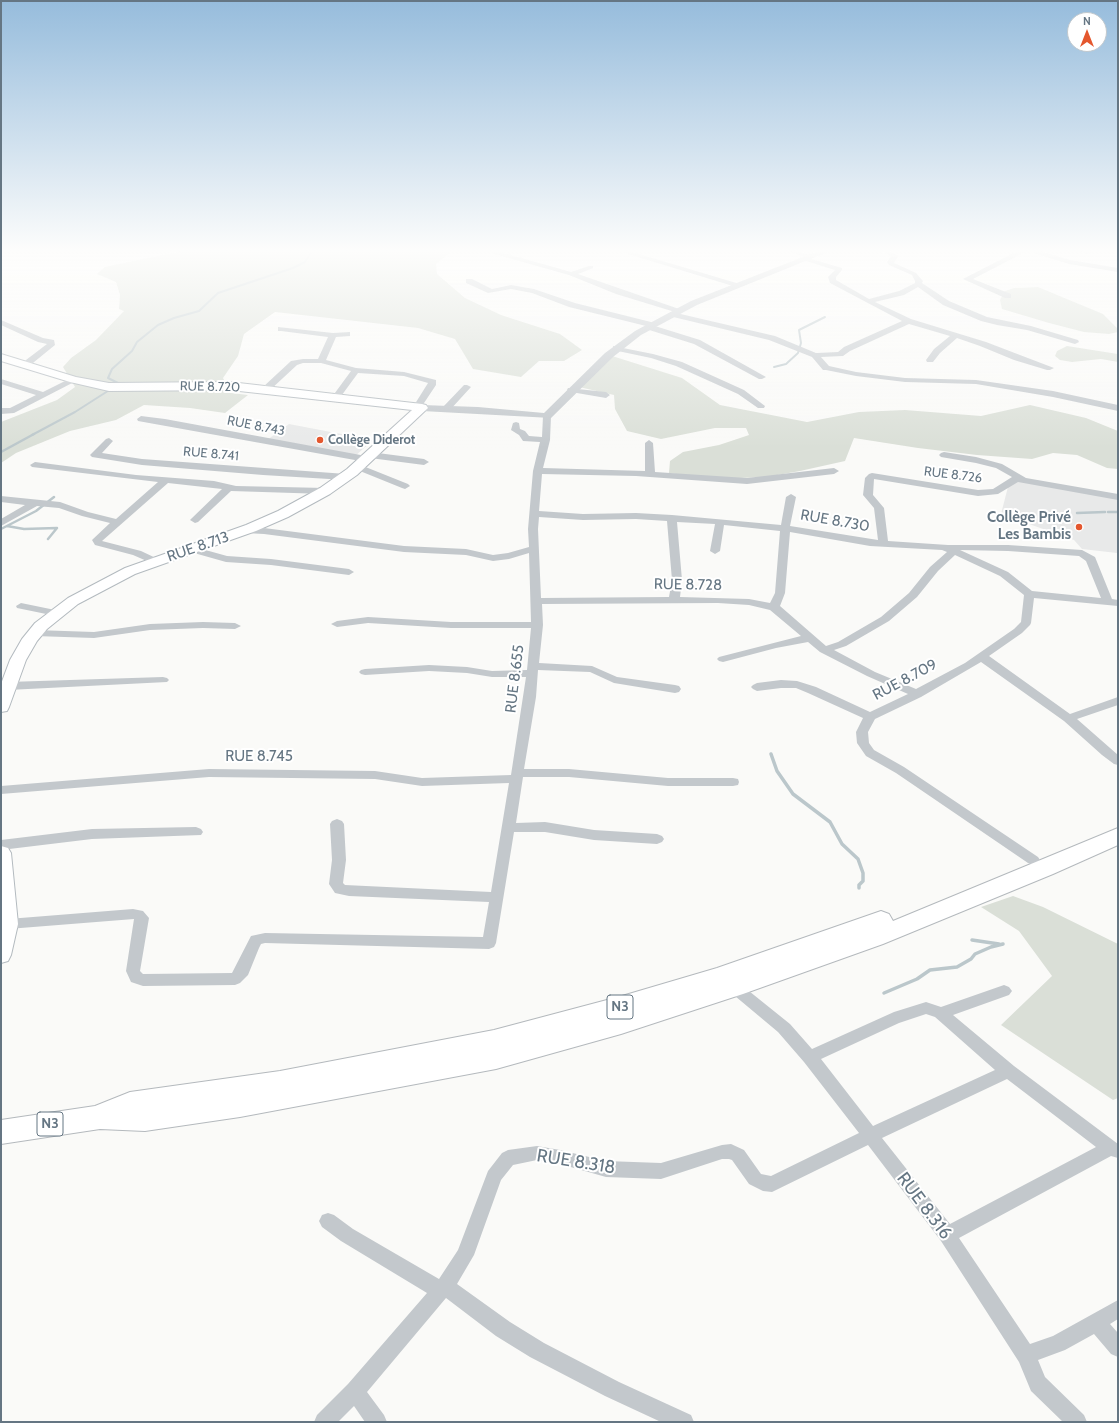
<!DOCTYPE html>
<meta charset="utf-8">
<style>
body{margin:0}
#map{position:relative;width:1119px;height:1423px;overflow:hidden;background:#fafaf8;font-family:Cabin,sans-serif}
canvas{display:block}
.frame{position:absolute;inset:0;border:2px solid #657683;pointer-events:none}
.north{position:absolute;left:1067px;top:12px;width:40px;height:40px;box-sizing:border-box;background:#fff;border:1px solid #c1c8cd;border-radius:50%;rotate:0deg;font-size:11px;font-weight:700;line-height:16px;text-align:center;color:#657683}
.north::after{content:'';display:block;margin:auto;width:14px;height:18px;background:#e4572e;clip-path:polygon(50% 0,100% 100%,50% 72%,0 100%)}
</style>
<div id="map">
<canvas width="1119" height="1423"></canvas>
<div class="frame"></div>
<div class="north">N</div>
</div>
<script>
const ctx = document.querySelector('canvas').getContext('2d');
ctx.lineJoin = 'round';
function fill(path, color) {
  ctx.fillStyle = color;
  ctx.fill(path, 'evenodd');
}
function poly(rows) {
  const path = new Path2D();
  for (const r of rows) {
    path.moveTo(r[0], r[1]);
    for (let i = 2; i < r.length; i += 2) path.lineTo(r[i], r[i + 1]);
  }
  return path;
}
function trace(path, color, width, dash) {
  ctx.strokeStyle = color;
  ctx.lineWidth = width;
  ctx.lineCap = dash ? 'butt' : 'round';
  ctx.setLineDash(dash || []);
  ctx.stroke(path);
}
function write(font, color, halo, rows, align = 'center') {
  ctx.font = font + ' Cabin,sans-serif';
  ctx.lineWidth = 4;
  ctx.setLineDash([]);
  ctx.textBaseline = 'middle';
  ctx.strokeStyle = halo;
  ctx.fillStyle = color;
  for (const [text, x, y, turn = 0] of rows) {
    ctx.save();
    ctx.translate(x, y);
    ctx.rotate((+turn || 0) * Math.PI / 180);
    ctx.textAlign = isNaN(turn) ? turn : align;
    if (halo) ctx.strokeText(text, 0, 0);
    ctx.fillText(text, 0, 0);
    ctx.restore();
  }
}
const built = poly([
 [289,424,373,440,354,457,267,440],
 [1016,481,1118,498,1118,554,1117,553,1082,549,1074,540,1001,514,1009,483]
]);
const green = poly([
 [191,249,455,249,436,264,437,274,465,298,501,315,560,334,582,350,564,361,539,361,521,377,473,369,455,339,418,328,275,312,244,334,238,356,223,378,231,393,248,395,225,413,190,408,144,405,116,420,70,431,16,453,1,463,1,422,57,400,75,387,63,367,71,358,96,340,124,311,119,309,120,295,116,282,97,274,105,267],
 [1038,287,1103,314,1118,329,1118,332,1109,334,1084,332,1049,323,1002,309,1000,300,1005,291,1014,288],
 [1067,346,1118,354,1118,362,1101,359,1072,362,1060,360,1055,356,1057,351],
 [609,355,682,378,720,405,807,422,859,412,905,410,981,416,1030,405,1086,418,1118,431,1118,469,1107,468,1077,455,1053,453,1032,459,977,455,918,448,854,438,845,461,800,471,766,477,713,479,669,473,670,461,683,452,719,445,749,435,746,428,715,428,661,439,627,431,615,409,614,395,579,387],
 [1013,896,1043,907,1118,944,1118,1098,1113,1100,1001,1025,1052,976,1019,931,981,907]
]);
const streamFar2 = poly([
 [774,367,786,364,798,353,801,343,799,330,825,317],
 [116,385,118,383,108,378,112,369,132,351,137,342,158,325,174,318,199,311,218,293,293,268,305,262,313,249],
 [32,435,75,412,111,389]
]);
const streamFar1 = poly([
 [1,452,34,434],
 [1108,512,1118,512],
 [1077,513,1105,512],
 [7,526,24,529,57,528,48,539],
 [1,529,36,511,54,497]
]);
const stream = poly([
 [771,754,777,771,793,794,830,822,842,844,858,859,863,873,863,881,859,885,859,888],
 [972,940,999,944],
 [884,993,917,979,930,970,957,967,971,959,975,954,991,947,1003,944]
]);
const minor = poly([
 [612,249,622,249,743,285,739,287,736,287,612,249],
 [786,249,795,249,811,256,812,257,811,259,842,268,842,270,836,277,836,280,869,299,899,291,915,283,915,281,912,275,889,265,887,262,891,256,877,249,886,249,898,256,894,263,916,273,923,281,922,283,949,301,987,317,1031,326,1078,340,1079,342,1075,344,1027,330,997,325,981,321,943,305,918,287,904,295,875,302,911,319,986,342,1054,368,1050,370,1047,370,1014,360,980,346,957,338,940,353,933,362,927,362,926,360,934,349,950,336,909,324,850,351,843,356,821,357,829,366,856,372,905,378,976,380,1053,391,1118,405,1118,411,1053,397,976,384,905,382,856,376,826,370,823,370,812,357,769,340,669,316,668,314,672,312,775,336,816,353,838,352,844,347,902,321,830,283,828,277,835,270,803,260,802,259,804,257,786,249],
 [1021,249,1033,249,1070,260,1118,268,1118,272,1069,264,1027,251,973,279,1011,294,1011,298,1005,298,963,279,1021,249],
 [1077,249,1085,249,1091,253,1086,254,1077,249],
 [493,250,571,272,589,266,593,266,593,268,578,274,682,310,678,312,675,312,616,294,569,275,491,253,491,251,493,250],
 [466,279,472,279,492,289,511,285,534,289,575,303,655,323,655,326,700,340,766,377,762,379,759,379,694,344,646,329,646,326,569,307,532,293,511,289,488,293,466,283,466,279],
 [1,320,43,338,54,340,55,345,28,367,22,367,22,363,47,344,38,342,1,325,1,320],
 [278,327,333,333,350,332,350,336,336,337,326,360,356,368,404,372,436,380,436,385,420,409,417,410,413,407,428,383,404,376,358,373,339,399,336,400,332,397,351,371,321,363,303,363,297,365,269,391,263,391,262,389,263,387,291,361,303,359,318,359,328,337,281,331,278,331,278,327],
 [613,346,653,354,682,362,744,390,765,406,764,408,758,408,738,394,676,366,651,358,613,350,613,346],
 [71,378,77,378,78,380,14,413,1,414,1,408,10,408,36,395,1,384,1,379,43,392,71,378],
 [464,385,467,385,471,387,449,411,443,411,442,409,443,407,464,385],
 [568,388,606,392,610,395,606,398,571,392,568,392,567,390,568,388],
 [547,413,551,416,550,440,543,468,645,471,645,443,649,440,653,443,655,472,747,478,834,468,839,471,834,474,747,484,636,476,542,474,539,511,583,514,636,513,672,515,781,525,786,497,791,494,796,497,790,526,878,540,874,508,863,495,865,478,869,474,872,473,978,490,993,489,1012,477,996,468,976,463,941,457,939,455,941,453,944,452,976,457,1002,464,1026,478,1118,494,1118,500,1018,482,998,494,978,496,874,479,873,495,884,508,888,541,948,545,1008,545,1082,550,1095,557,1112,599,1118,600,1118,606,1034,598,1031,623,1030,625,1022,633,989,656,1070,714,1118,697,1118,705,1077,719,1118,755,1118,765,1114,764,1102,755,1064,721,981,662,921,697,875,719,868,732,869,743,874,750,904,767,1038,857,1040,860,1038,863,1033,865,1028,863,896,773,866,756,857,743,856,732,863,718,808,693,796,688,781,688,757,691,753,689,751,687,753,685,757,683,781,680,797,681,816,687,870,712,908,694,867,676,820,652,808,642,776,648,723,662,719,661,717,659,719,657,801,636,770,610,749,605,718,603,542,604,543,625,539,663,592,666,617,677,675,685,679,686,681,689,679,692,675,693,614,683,590,672,538,670,536,697,524,769,569,769,668,778,733,778,738,779,739,782,738,785,733,786,668,786,569,777,523,777,516,823,545,822,594,830,657,834,662,836,664,839,662,842,657,844,594,840,545,832,514,832,496,943,494,947,489,949,265,943,261,944,259,948,248,975,240,983,235,985,143,986,131,982,126,971,134,919,8,929,3,928,1,924,3,920,8,919,133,909,143,911,149,918,140,971,143,974,232,973,251,936,265,933,483,937,489,902,349,896,335,893,329,884,332,860,330,824,332,821,337,819,342,821,344,824,346,860,343,883,345,885,491,892,509,783,422,786,375,779,209,777,1,794,1,786,209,769,375,771,422,778,511,775,526,677,492,677,467,673,429,671,365,675,361,674,359,672,361,670,365,669,429,665,467,667,492,671,527,670,531,628,451,628,368,623,337,627,331,624,337,621,368,617,451,622,531,622,529,553,509,559,493,561,466,555,404,552,264,534,245,533,240,530,245,527,264,528,404,546,466,549,493,555,508,553,529,547,528,529,533,471,540,442,523,441,519,435,511,430,513,423,516,422,519,423,520,429,525,431,529,436,542,437,543,416,547,413],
 [539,517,583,520,636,519,667,521,672,580,669,597,541,598,538,529,539,517],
 [677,522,715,524,710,551,715,554,720,551,724,525,780,531,775,593,770,603,749,599,680,597,682,580,677,522],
 [790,532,870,546,942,550,947,552,930,567,909,593,881,617,838,642,826,646,780,606,785,593,790,532],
 [960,550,1008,551,1079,556,1086,561,1101,598,1032,591,1008,572,960,550],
 [955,555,1000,576,1024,595,1021,622,1014,629,965,663,916,689,875,672,834,650,846,646,889,621,917,597,938,571,955,555],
 [141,416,165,419,366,456,367,453,370,452,424,459,429,462,424,465,370,458,369,461,366,462,138,421,137,419,141,416],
 [109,438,113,441,102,453,142,459,346,474,351,477,346,480,263,475,142,465,92,457,90,455,106,439,109,438],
 [35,462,136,475,214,481,236,486,325,488,330,491,325,494,231,491,198,522,195,523,190,520,192,518,222,489,168,483,102,541,141,551,160,560,161,562,156,565,133,555,95,545,92,540,110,523,82,516,59,508,37,506,1,526,1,519,25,505,1,502,1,496,60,502,88,512,116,519,158,482,32,467,30,465,35,462],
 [358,464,408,484,410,486,405,489,402,488,355,469,353,467,358,464],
 [191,546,227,556,271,559,349,569,354,572,349,575,271,565,226,562,187,551,186,549,187,547,191,546],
 [21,603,60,611,61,613,56,616,17,608,16,606,21,603],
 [203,622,235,623,241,626,235,629,203,628,150,630,94,638,35,636,29,633,35,630,94,632,150,624,203,622],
 [163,677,167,678,169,680,167,682,8,690,4,688,2,686,4,684,8,682,163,677],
 [196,827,201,829,203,832,201,835,92,839,1,850,1,840,92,829,196,827],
 [734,981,739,983,790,1024,812,1049,894,1012,926,1002,941,1007,1004,985,1009,987,1012,991,1009,995,953,1015,1014,1066,1118,1144,1118,1158,1111,1156,959,1238,1030,1344,1053,1336,1118,1300,1118,1319,1110,1324,1118,1333,1118,1357,1111,1354,1094,1334,1065,1350,1038,1360,1045,1377,1084,1415,1087,1422,1063,1422,1031,1391,1019,1362,941,1241,868,1145,772,1192,763,1191,749,1184,732,1160,729,1159,722,1159,661,1179,606,1177,560,1164,537,1160,513,1165,501,1180,474,1255,457,1284,510,1322,544,1343,619,1382,691,1415,694,1422,661,1422,605,1396,530,1357,496,1336,446,1298,367,1392,384,1415,387,1422,365,1422,354,1406,338,1422,314,1422,317,1415,348,1384,427,1293,341,1241,322,1227,319,1221,322,1215,328,1213,334,1215,353,1229,439,1279,458,1250,488,1171,502,1153,508,1150,537,1146,560,1150,606,1161,661,1163,722,1145,731,1144,744,1150,761,1174,771,1176,859,1133,804,1062,778,1032,729,991,726,987,729,983,734,981],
 [926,1014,935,1017,995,1070,873,1126,821,1059,899,1023,926,1014],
 [1007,1079,1096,1147,950,1224,882,1138,1007,1079]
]);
const tertiary = poly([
 [823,249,835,249,697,305,641,335,613,357,551,418,422,411,417,408,422,405,478,407,544,413,605,353,635,331,691,301,823,249]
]);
const secondary = poly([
 [1,354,76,377,109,383,230,382,422,404,426,405,428,408,357,475,330,494,288,517,256,531,135,574,78,604,47,629,37,641,26,660,9,707,7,711,1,712,1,684,10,660,22,639,35,623,68,598,125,568,246,525,278,511,320,488,347,469,412,410,230,390,109,391,70,382,1,361,1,354],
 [1,846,8,848,11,853,18,924,11,955,8,961,1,963,1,846]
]);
const trunk = poly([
 [1118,828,1118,845,1053,874,883,944,743,994,621,1034,496,1069,240,1117,145,1131,100,1129,1,1144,1,1120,95,1106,130,1092,280,1071,494,1030,622,996,717,968,881,911,889,914,893,921,1118,828]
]);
const markers = [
 [320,440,4,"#e4572e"],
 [1079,527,4,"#e4572e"]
];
const farStreetnames = [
 ["RUE 8.720",210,387,1],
 ["RUE 8.743",256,426,11],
 ["RUE 8.741",211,454,5],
 ["RUE 8.726",953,475,7]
];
const farPoinames = [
 ["Collège Diderot",328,440]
];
const shields = [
 [620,1007,26],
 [50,1124,26]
];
const shieldNames = [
 ["N3",620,1007],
 ["N3",50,1124]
];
const poiNames = [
 ["Collège Privé",1071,518],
 ["Les Bambis",1071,535]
];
const streetNames = [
 ["RUE 8.730",835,521,10],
 ["RUE 8.713",198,547,-19],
 ["RUE 8.728",688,585,1],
 ["RUE 8.655",515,679,-83],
 ["RUE 8.709",905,680,-28],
 ["RUE 8.745",259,757]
];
const nearStreetnames = [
 ["RUE 8.318",576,1162,9],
 ["RUE 8.316",924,1206,53]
];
fill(built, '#e8e9e9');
fill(green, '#dadfd7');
trace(streamFar2, '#bbc7cb', 2);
trace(streamFar1, '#bbc7cb', 2.5);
trace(stream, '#bbc7cb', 3.5);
trace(secondary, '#b3babf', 2);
trace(trunk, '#b4b9bd', 2);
fill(minor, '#c3c8cc');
fill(tertiary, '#c3c8cc');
fill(secondary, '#fff');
fill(trunk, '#fff');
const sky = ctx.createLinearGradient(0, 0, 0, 448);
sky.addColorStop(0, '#96bcdc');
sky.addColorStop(0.56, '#fdfdfc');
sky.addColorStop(1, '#fdfdfc00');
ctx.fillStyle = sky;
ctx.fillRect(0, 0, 1119, 448);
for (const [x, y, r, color] of markers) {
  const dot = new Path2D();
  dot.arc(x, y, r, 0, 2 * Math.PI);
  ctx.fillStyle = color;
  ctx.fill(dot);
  trace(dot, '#fff', 1.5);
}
write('13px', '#657683', '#fff', farStreetnames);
write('bold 13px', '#657683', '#fff', farPoinames, 'left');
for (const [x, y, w] of shields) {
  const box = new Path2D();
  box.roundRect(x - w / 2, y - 12, w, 24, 3);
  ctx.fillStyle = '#fff';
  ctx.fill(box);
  trace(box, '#657683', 1);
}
write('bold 14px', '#657683', null, shieldNames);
write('bold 15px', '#657683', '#fff', poiNames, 'right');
write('15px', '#657683', '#fff', streetNames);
write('18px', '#657683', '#fff', nearStreetnames);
</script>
